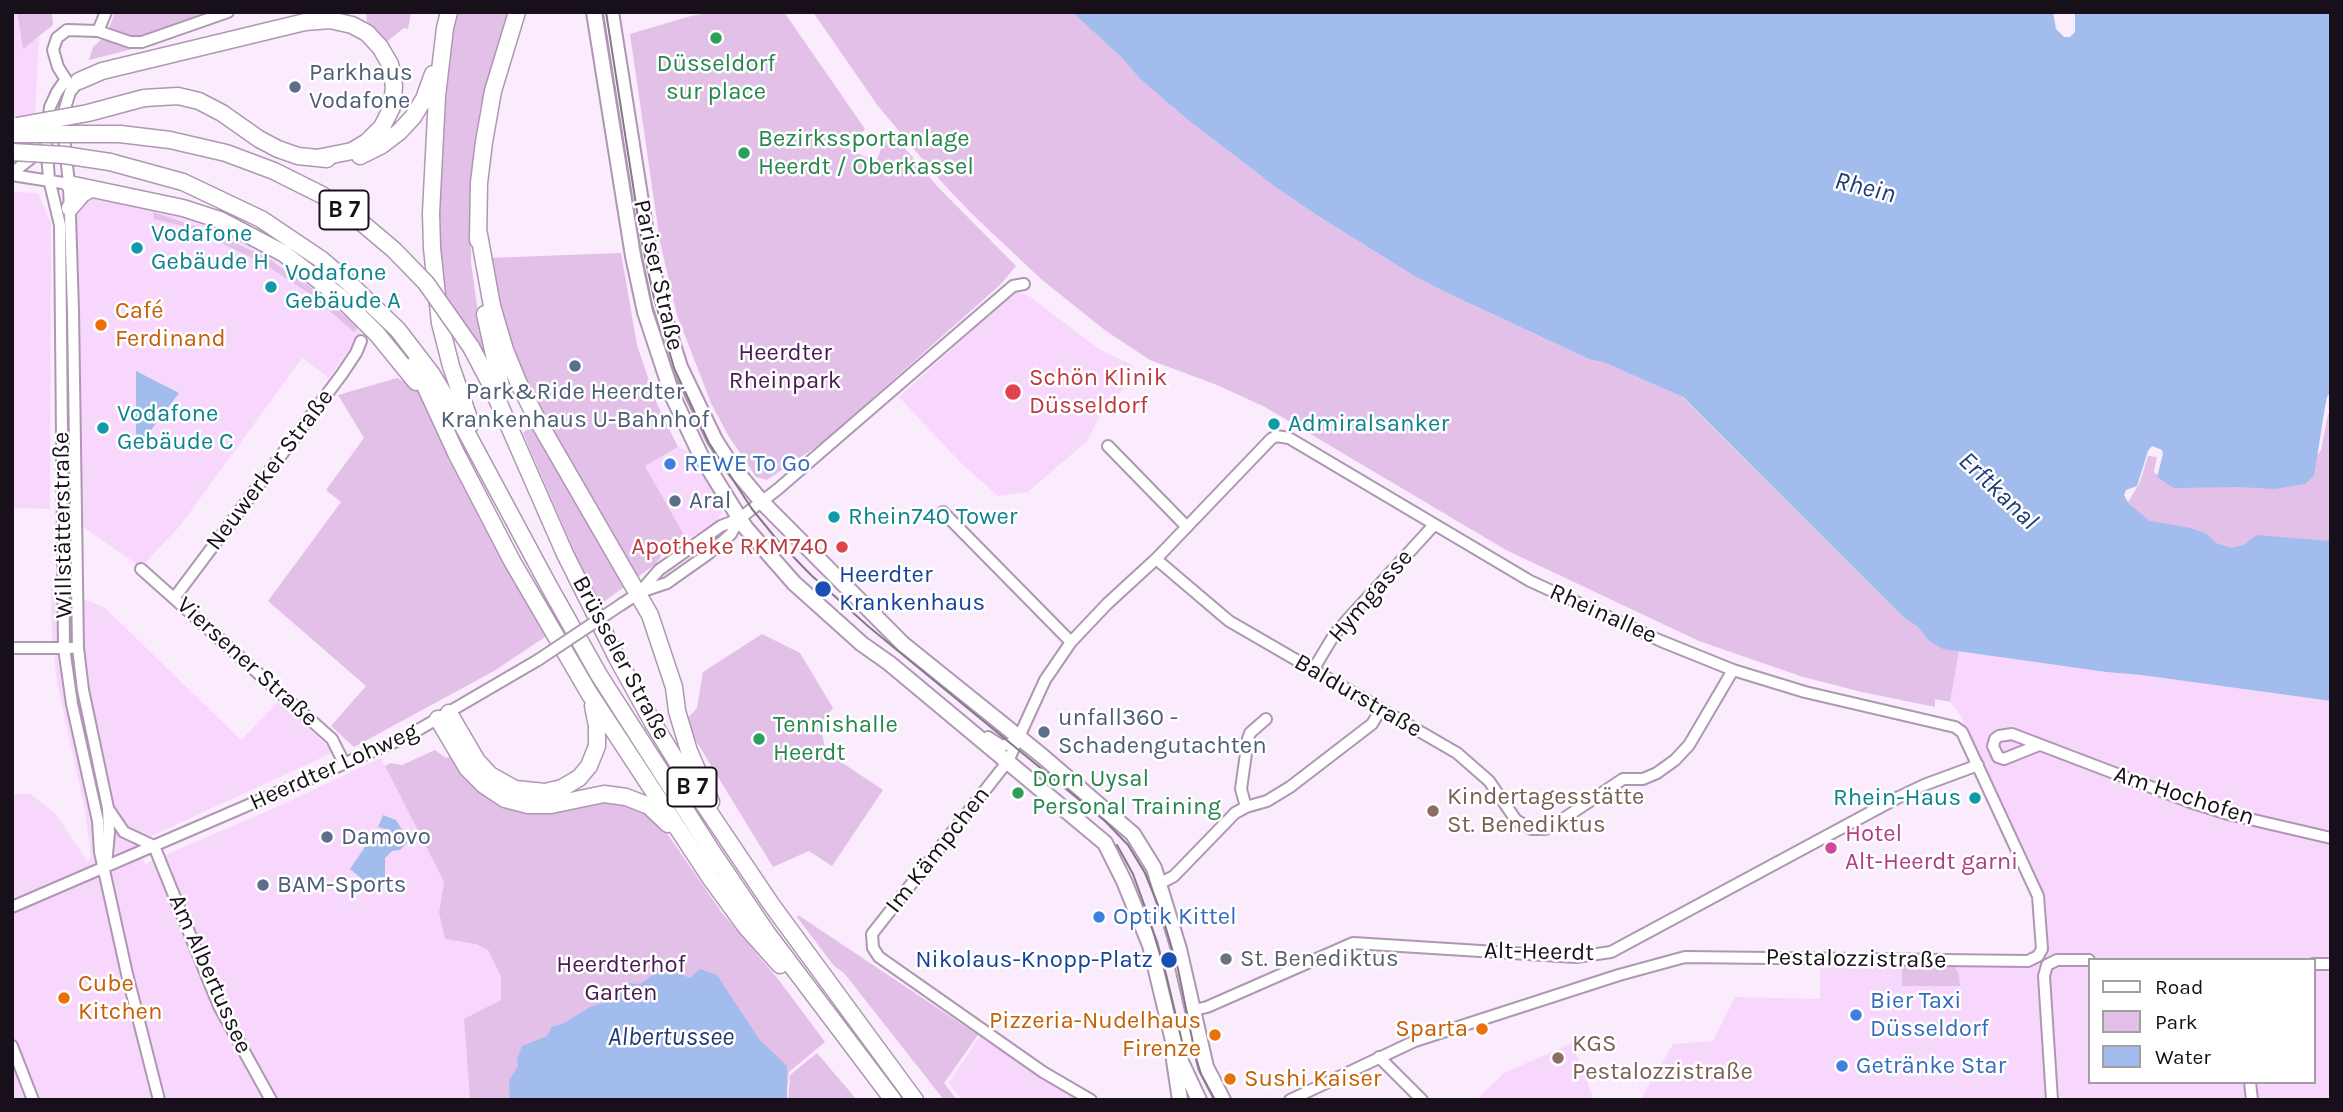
<!DOCTYPE html>
<meta charset="utf-8">
<style>
body{margin:0}
#map{position:relative;width:2343px;height:1112px;overflow:hidden;background:#faebfd;font-family:Karla,sans-serif}
canvas{display:block}
.frame{position:absolute;inset:0;border:14px solid #170f19;pointer-events:none}
.legend{position:absolute;left:2088px;top:958px;width:228px;height:126px;box-sizing:border-box;background:#fff;border:2px solid #a29fa3;margin:0;padding:9px 12px;list-style:none;font-size:21px;color:#170f19}
.legend li{display:flex;align-items:center;gap:14px;height:35px}
.legend b{width:35px;border:2px solid #a29fa3}
</style>
<div id="map">
<canvas width="2343" height="1112"></canvas>
<div class="frame"></div>
<ul class="legend">
<li><b style="height:9px;background:#fff"></b>Road</li>
<li><b style="height:19px;background:#e2c0e8"></b>Park</li>
<li><b style="height:19px;background:#a3bcee"></b>Water</li>
</ul>
</div>
<script>
const ctx = document.querySelector('canvas').getContext('2d');
ctx.lineJoin = 'round';
function fill(path, color) {
  ctx.fillStyle = color;
  ctx.fill(path, 'evenodd');
}
function poly(rows) {
  const path = new Path2D();
  for (const r of rows) {
    path.moveTo(r[0], r[1]);
    for (let i = 2; i < r.length; i += 2) path.lineTo(r[i], r[i + 1]);
  }
  return path;
}
function trace(path, color, width, dash) {
  ctx.strokeStyle = color;
  ctx.lineWidth = width;
  ctx.lineCap = dash ? 'butt' : 'round';
  ctx.setLineDash(dash || []);
  ctx.stroke(path);
}
function write(font, color, halo, rows, align = 'center') {
  ctx.font = font + ' Karla,sans-serif';
  ctx.lineWidth = 5;
  ctx.setLineDash([]);
  ctx.textBaseline = 'middle';
  ctx.strokeStyle = halo;
  ctx.fillStyle = color;
  for (const [text, x, y, turn = 0] of rows) {
    ctx.save();
    ctx.translate(x, y);
    ctx.rotate((+turn || 0) * Math.PI / 180);
    ctx.textAlign = isNaN(turn) ? turn : align;
    if (halo) ctx.strokeText(text, 0, 0);
    ctx.fillText(text, 0, 0);
    ctx.restore();
  }
}
const built = poly([
 [12,12,17,12,23,48,39,36,35,115,12,118],
 [81,191,181,213,266,250,304,274,364,328,329,378,302,358,180,526,141,567,83,527,74,206],
 [154,218,177,219,211,231,253,250,283,267,316,291,358,328,350,327,310,294,261,262,187,227],
 [12,192,38,193,51,223,50,509,12,508],
 [1016,291,1029,296,1099,349,1134,366,1125,387,1100,415,1087,441,1028,492,998,496,960,462,899,397],
 [678,447,688,451,719,500,722,513,714,523,690,538,684,535,645,466],
 [51,587,104,607,241,740,279,701,334,752,136,843,145,864,281,805,381,758,444,882,439,912,476,944,488,950,501,977,501,1000,464,1020,470,1100,12,1100,12,794,30,794,55,813,88,862,91,856,85,810,57,682,52,637],
 [1959,651,2106,672,2141,675,2331,701,2331,1100,1640,1100,1673,1044,1713,1041,1735,997,1820,999,1820,959,2045,961,2040,893,1966,734,1962,717,1950,702],
 [2089,960,2313,960,2313,1082,2089,1082],
 [984,1030,1092,1100,962,1100,949,1083],
 [1572,1043,1594,1100,1476,1100,1504,1073]
]);
const green = poly([
 [17,12,52,12,53,25,23,49],
 [115,12,213,12,158,32,134,36,122,35,109,28],
 [363,12,411,12,408,29,404,28,385,43,368,27,366,14],
 [455,12,508,12,480,108,471,189,471,263,485,362,456,310,439,286,437,178,443,89],
 [715,12,784,12,865,129,847,148,876,162,881,149,892,133,937,186,1016,266,1001,284,823,442,767,480,756,477,728,435,711,403,677,315,660,242,630,34,691,16],
 [813,12,1072,12,1122,58,1140,79,1188,120,1278,189,1318,216,1416,277,1443,291,1591,360,1603,362,1681,396,1905,619,1917,626,1928,640,1959,651,1950,702,1935,699,1935,707,1862,692,1803,677,1699,641,1506,550,1265,407,1217,385,1150,360,1106,331,1041,279,971,213,939,179,878,106],
 [106,35,139,44,140,47,89,60,93,47],
 [153,212,211,231,268,258,316,291,358,327,354,332,310,294,261,262,187,227,154,219],
 [621,253,637,345,657,404,678,447,645,466,684,535,666,548,657,563,598,606,523,433,542,417,516,367,502,324,488,258],
 [397,378,417,388,455,468,548,635,494,671,354,747,331,726,366,686,268,601,341,502,326,490,364,438,338,395],
 [2328,414,2331,415,2331,569,2257,561,2121,514,2140,482,2148,456,2157,457,2154,472,2161,478,2313,460,2321,450],
 [762,634,800,653,833,708,820,724,826,752,883,790,832,866,809,851,773,867,687,726,688,718,697,708,703,672],
 [435,750,446,758,450,756,461,772,598,802,622,803,650,816,664,829,722,913,778,979,825,1042,789,1072,786,1100,470,1100,464,1019,501,1000,501,977,488,950,476,944,445,939,439,912,444,882,385,766,391,763,402,765],
 [798,915,978,1035,944,1083,957,1100,944,1100,844,973,834,966,797,917],
 [1902,967,1955,967,1959,975,1960,986,1902,986],
 [817,1053,857,1100,788,1100,790,1075]
]);
const water = poly([
 [1072,12,2053,12,2056,29,2064,37,2070,37,2075,32,2075,12,2331,12,2331,392,2327,397,2325,407,2314,476,2305,484,2275,489,2239,487,2174,488,2157,477,2163,454,2162,450,2152,446,2148,451,2137,486,2126,490,2124,495,2129,504,2150,521,2191,528,2207,534,2216,543,2231,548,2244,545,2256,535,2331,541,2331,701,2141,675,2106,672,1943,649,1928,640,1917,626,1905,619,1683,397,1603,362,1591,360,1443,291,1416,277,1318,216,1278,189,1188,120,1140,79,1122,58],
 [136,371,179,393,136,450],
 [383,815,396,820,409,841,400,850,392,851,385,858,385,880,374,889,350,869,367,844,385,837,391,830,378,827],
 [700,969,717,975,759,1039,787,1066,787,1100,510,1100,509,1081,518,1066,517,1059,522,1046,547,1036,552,1027,564,1023,590,1007,609,1001,626,983,640,984,656,973,674,972,690,978]
]);
const minor = poly([
 [98,31,106,12],
 [66,79,57,92,50,107,46,141,49,179,60,225,64,648,72,704,98,821,100,852,127,974,159,1100],
 [79,81,70,92,62,118,69,184,73,311,78,648,83,690,108,808,109,833,106,865],
 [68,83,58,67,53,50,57,38,67,30,98,31,130,42,142,42,228,12],
 [12,173,39,152],
 [12,175,69,184],
 [1108,446,1187,527],
 [943,512,1071,642],
 [1156,559,1229,621,1457,753,1489,781,1516,820,1531,829,1545,829,1554,825,1623,779,1643,779,1657,773,1675,760,1689,745,1733,670],
 [141,569,332,739,344,763],
 [640,592,667,583,708,554,731,534,739,519],
 [175,597,342,374,356,353,361,341],
 [622,604,639,593,659,570,721,526,739,519,778,489,1013,286,1024,284],
 [12,648,71,648],
 [1313,670,1334,635,1348,619,1434,525],
 [988,737,1002,746,1011,743,1018,738],
 [2039,745,2004,759,1998,757,1993,746,1995,739,1999,736,2012,734,2190,802,2228,814,2331,838],
 [1246,807,1241,789,1248,739,1250,733,1266,719],
 [109,810,124,832,154,846],
 [154,846,219,1006,271,1100],
 [1159,884,1174,876,1235,813,1246,807,1267,801,1290,787,1372,724,1381,709],
 [12,907,406,737,538,660],
 [2313,964,2331,964],
 [2047,965,2044,976,2052,1100],
 [2047,965,2057,960,2089,960],
 [1194,1010,1207,1007,1353,943,1576,957,1611,952,1899,797,1924,785,1978,765],
 [12,1046,33,1100],
 [1379,1057,1422,1100],
 [2250,1082,2252,1100],
 [1091,1100,1043,1072,879,957,873,948,872,934,1008,761,1045,680,1071,642,1107,604,1156,559,1271,439,1276,436,1289,438,1530,581,1661,641,1733,670,1805,692,1955,727,1962,732,2038,896,2042,949,2038,956],
 [1290,1100,1415,1041,1619,975,1685,957,2028,961,2038,956]
]);
const major = poly([
 [594,12,633,256,645,312,673,397,701,456,745,527,794,583,862,644,889,663,1105,843,1124,881,1150,945,1175,1049,1199,1100],
 [611,12,648,246,660,303,680,367,715,440,731,465,762,502,903,644,1041,755,1133,834,1154,868,1179,949,1206,1067,1223,1100],
 [1180,1100,1174,1060,1177,1042,1185,1035,1191,1036,1196,1041,1199,1050]
]);
const highway = poly([
 [449,12,445,28,437,96,431,213,432,248,440,323,451,366,471,424],
 [79,81,102,71,305,22,330,20,352,25,367,33,380,47,390,64,394,86,392,107,382,127,367,142,352,151,317,158],
 [144,98,178,96,199,101,222,113,259,139,278,149,298,156,327,159],
 [360,156,382,145,399,132,413,117,424,99,433,74],
 [110,162,183,182,261,219,322,260,349,283,398,330,431,373,463,426,550,588,599,675,713,853,767,933,893,1100],
 [69,184,183,208,220,220,283,253,339,296,377,334,416,382],
 [70,208,82,194,91,189],
 [478,229,492,306,505,350,519,384,538,421,650,615,674,687,677,711,689,751,711,802],
 [478,240,479,183,484,142,493,91,517,12],
 [485,314,502,391],
 [471,347,490,383,565,554,617,658,653,723,693,788,771,904,915,1100],
 [415,364,456,453,512,561,589,693,711,879,746,927,780,965],
 [449,713,477,761,490,775,515,789,545,792,562,788,579,778,589,766,597,746,597,726,593,706],
 [438,719,467,768,484,785,505,799,528,805,551,805,604,794,626,797,649,806,668,824]
]);
const tram = poly([
 [606,12,642,243,654,298,674,368,709,443,752,509,778,541,811,575,869,627,1105,821,1128,845,1145,873,1162,915,1178,969,1196,1058,1201,1074,1215,1100],
 [1117,845,1133,874,1149,918,1166,974,1184,1050]
]);
const minorBridge = poly([
 [538,660,622,604]
]);
const highwayBridge = poly([
 [17,126,88,113,144,98],
 [12,134,120,134,170,140,226,153,274,171,322,195,362,223,394,250,426,283,471,347],
 [12,152,64,155,110,162]
]);
const markers = [
 [716,38,7,"#2e9e5b"],
 [295,87,7,"#5c6f8a"],
 [744,153,7,"#2e9e5b"],
 [137,248,7,"#0f9aa8"],
 [271,287,7,"#0f9aa8"],
 [101,325,7,"#e8710a"],
 [575,366,7,"#5c6f8a"],
 [1013,392,9,"#e0444e"],
 [1274,424,7,"#0f9aa8"],
 [103,428,7,"#0f9aa8"],
 [670,464,7,"#3f7fe0"],
 [675,501,7,"#5c6f8a"],
 [834,517,7,"#0f9aa8"],
 [842,547,7,"#e0444e"],
 [823,589,9,"#1a4fb4"],
 [1044,732,7,"#5c6f8a"],
 [759,739,7,"#2e9e5b"],
 [1018,793,7,"#2e9e5b"],
 [1975,798,7,"#0f9aa8"],
 [1433,811,7,"#8d6e63"],
 [327,837,7,"#5c6f8a"],
 [1831,848,7,"#d1479c"],
 [263,885,7,"#5c6f8a"],
 [1099,917,7,"#3f7fe0"],
 [1226,959,7,"#6b7280"],
 [1169,960,9,"#1a4fb4"],
 [64,998,7,"#e8710a"],
 [1856,1015,7,"#3f7fe0"],
 [1482,1029,7,"#e8710a"],
 [1215,1035,7,"#e8710a"],
 [1558,1058,7,"#8d6e63"],
 [1842,1066,7,"#3f7fe0"],
 [1230,1079,7,"#e8710a"]
];
const shields = [
 [344,210,49],
 [692,787,49]
];
const shieldNames = [
 ["B 7",344,210],
 ["B 7",692,787]
];
const leisureNames = [
 ["Düsseldorf",716,64,"center"],
 ["sur place",716,92,"center"],
 ["Bezirkssportanlage",758,139],
 ["Heerdt / Oberkassel",758,167],
 ["Tennishalle",773,725],
 ["Heerdt",773,753],
 ["Dorn Uysal",1032,779],
 ["Personal Training",1032,807]
];
const serviceNames = [
 ["Parkhaus",309,73],
 ["Vodafone",309,101],
 ["Park&Ride Heerdter",575,392,"center"],
 ["Krankenhaus U-Bahnhof",575,420,"center"],
 ["Aral",689,501],
 ["unfall360 -",1058,718],
 ["Schadengutachten",1058,746],
 ["Damovo",341,837],
 ["BAM-Sports",277,885]
];
const cultureNames = [
 ["Vodafone",151,234],
 ["Gebäude H",151,262],
 ["Vodafone",285,273],
 ["Gebäude A",285,301],
 ["Vodafone",117,414],
 ["Gebäude C",117,442],
 ["Admiralsanker",1288,424],
 ["Rhein740 Tower",848,517],
 ["Rhein-Haus",1961,798,"right"]
];
const streetNames = [
 ["Pariser Straße",658,275,77],
 ["Neuwerker Straße",270,470,-53],
 ["Willstätterstraße",63,525,-91],
 ["Hymgasse",1371,596,-49],
 ["Rheinallee",1603,614,24],
 ["Brüsseler Straße",621,658,62],
 ["Viersener Straße",247,662,42],
 ["Baldurstraße",1358,696,30],
 ["Heerdter Lohweg",334,767,-24],
 ["Am Hochofen",2184,796,18],
 ["Im Kämpchen",938,850,-52],
 ["Alt-Heerdt",1539,952,1],
 ["Pestalozzistraße",1856,959,1],
 ["Am Albertussee",210,974,66]
];
const foodNames = [
 ["Café",115,311],
 ["Ferdinand",115,339],
 ["Cube",78,984],
 ["Kitchen",78,1012],
 ["Pizzeria-Nudelhaus",1201,1021,"right"],
 ["Firenze",1201,1049,"right"],
 ["Sparta",1468,1029,"right"],
 ["Sushi Kaiser",1244,1079]
];
const parkNames = [
 ["Heerdter",785,353],
 ["Rheinpark",785,381],
 ["Heerdterhof",621,965],
 ["Garten",621,993]
];
const healthNames = [
 ["Schön Klinik",1029,378],
 ["Düsseldorf",1029,406],
 ["Apotheke RKM740",828,547,"right"]
];
const shopNames = [
 ["REWE To Go",684,464],
 ["Optik Kittel",1113,917],
 ["Bier Taxi",1870,1001],
 ["Düsseldorf",1870,1029],
 ["Getränke Star",1856,1066]
];
const transitNames = [
 ["Heerdter",839,575],
 ["Krankenhaus",839,603],
 ["Nikolaus-Knopp-Platz",1153,960,"right"]
];
const educationNames = [
 ["Kindertagesstätte",1447,797],
 ["St. Benediktus",1447,825],
 ["KGS",1572,1044],
 ["Pestalozzistraße",1572,1072]
];
const hotelNames = [
 ["Hotel",1845,834],
 ["Alt-Heerdt garni",1845,862]
];
const worshipNames = [
 ["St. Benediktus",1240,959]
];
const waterNames = [
 ["Rhein",1865,188,14],
 ["Erftkanal",1998,491,44],
 ["Albertussee",671,1038]
];
fill(built, '#f7d8fc');
fill(green, '#e2c0e8');
fill(water, '#a3bcee');
trace(minor, '#af97b3', 14);
trace(major, '#af97b3', 18);
trace(highway, '#af97b3', 19);
trace(minor, '#fff', 10);
trace(major, '#fff', 14);
trace(highway, '#fff', 16);
trace(tram, '#847987', 2);
trace(minorBridge, '#af97b3', 14, []);
trace(highwayBridge, '#af97b3', 19, []);
trace(minorBridge, '#fff', 10);
trace(highwayBridge, '#fff', 16);
for (const [x, y, r, color] of markers) {
  const dot = new Path2D();
  dot.arc(x, y, r, 0, 2 * Math.PI);
  ctx.fillStyle = color;
  ctx.fill(dot);
  trace(dot, '#fff', 2.5);
}
for (const [x, y, w] of shields) {
  const box = new Path2D();
  box.roundRect(x - w / 2, y - 19.5, w, 39, 5);
  ctx.fillStyle = '#fff';
  ctx.fill(box);
  trace(box, '#170f19', 2);
}
write('bold 23px', '#170f19', null, shieldNames);
write('24px', '#27864d', '#fff', leisureNames, 'left');
write('24px', '#4e5e75', '#fff', serviceNames, 'left');
write('24px', '#0d838f', '#fff', cultureNames, 'left');
write('24px', '#170f19', '#fff', streetNames);
write('24px', '#c56008', '#fff', foodNames, 'left');
write('24px', '#491a52', '#fff', parkNames);
write('24px', '#be3a42', '#fff', healthNames, 'left');
write('24px', '#366cbe', '#fff', shopNames, 'left');
write('24px', '#164399', '#fff', transitNames, 'left');
write('24px', '#785e54', '#fff', educationNames, 'left');
write('24px', '#b23c85', '#fff', hotelNames, 'left');
write('24px', '#5b616d', '#fff', worshipNames, 'left');
write('italic 26px', '#203a75', '#fff', waterNames);
</script>
